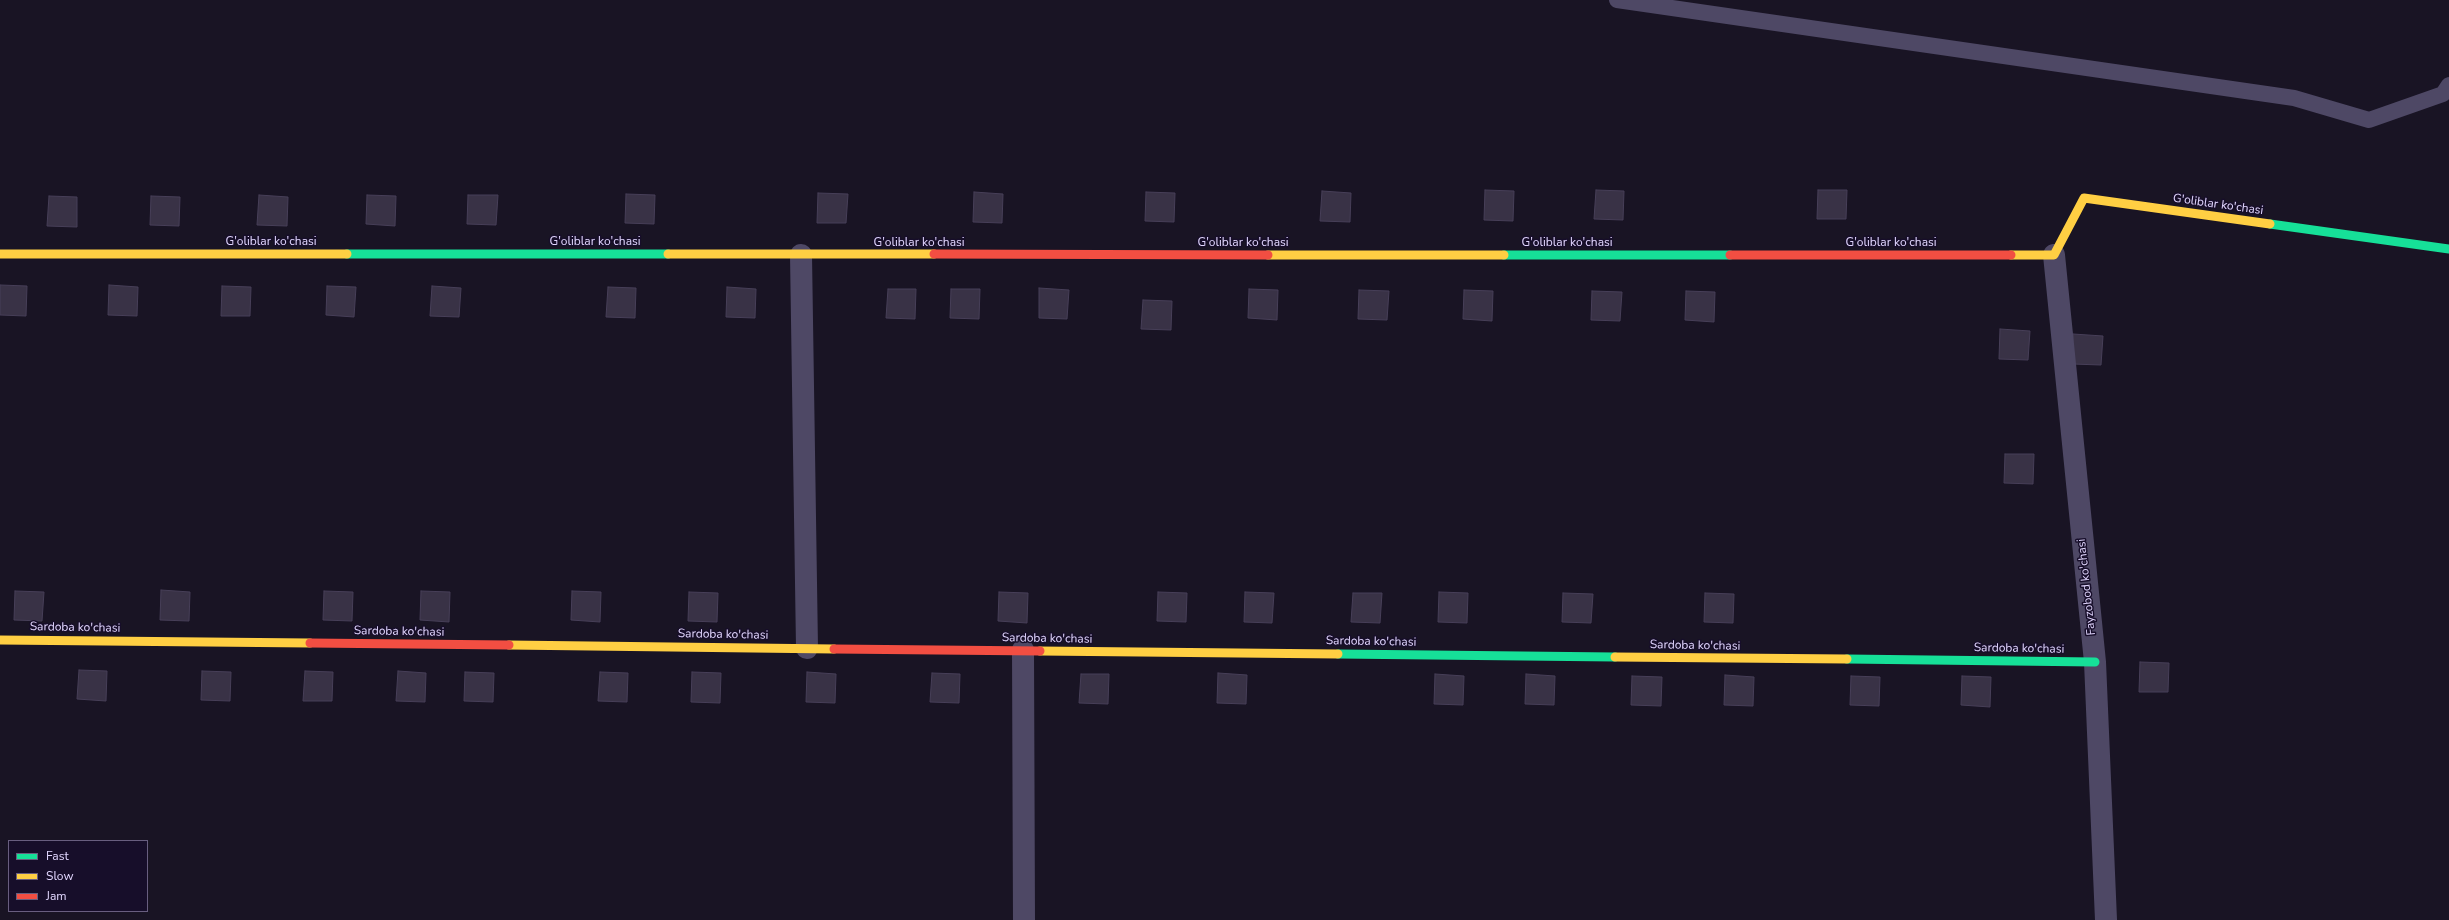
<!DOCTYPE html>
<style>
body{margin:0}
#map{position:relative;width:2449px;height:920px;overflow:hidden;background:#191424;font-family:"Nunito Sans",sans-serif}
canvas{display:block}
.legend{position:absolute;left:8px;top:840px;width:140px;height:72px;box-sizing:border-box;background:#170e2a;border:1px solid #685e7f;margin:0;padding:5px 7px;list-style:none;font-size:12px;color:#e2d7ff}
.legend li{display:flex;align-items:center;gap:8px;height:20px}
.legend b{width:20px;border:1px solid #685e7f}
</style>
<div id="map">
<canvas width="2449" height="920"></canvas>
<ul class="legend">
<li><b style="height:5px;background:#16e098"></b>Fast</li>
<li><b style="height:5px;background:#ffcf43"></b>Slow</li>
<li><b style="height:5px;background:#f24e42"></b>Jam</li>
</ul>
</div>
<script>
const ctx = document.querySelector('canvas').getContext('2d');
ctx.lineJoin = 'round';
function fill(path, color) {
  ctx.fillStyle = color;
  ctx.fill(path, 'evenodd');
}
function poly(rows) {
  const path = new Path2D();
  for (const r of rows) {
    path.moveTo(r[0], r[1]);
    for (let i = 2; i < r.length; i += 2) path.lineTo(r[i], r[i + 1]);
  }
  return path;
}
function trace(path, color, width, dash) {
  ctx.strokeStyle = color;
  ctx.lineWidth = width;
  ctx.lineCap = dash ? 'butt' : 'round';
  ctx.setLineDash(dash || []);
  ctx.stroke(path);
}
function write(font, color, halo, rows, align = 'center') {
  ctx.font = font + ' "Nunito Sans",sans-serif';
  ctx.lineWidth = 3;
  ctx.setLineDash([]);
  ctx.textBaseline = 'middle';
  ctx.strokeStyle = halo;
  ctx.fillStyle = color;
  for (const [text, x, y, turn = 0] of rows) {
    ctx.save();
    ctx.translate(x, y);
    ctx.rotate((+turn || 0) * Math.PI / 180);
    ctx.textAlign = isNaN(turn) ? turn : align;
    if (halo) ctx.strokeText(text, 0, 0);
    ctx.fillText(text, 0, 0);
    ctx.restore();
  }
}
const building = poly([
 [1485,190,1514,191,1513,221,1484,220,1485,190],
 [1596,190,1624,191,1623,220,1594,219,1596,190],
 [1818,190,1847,190,1846,219,1817,219,1818,190],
 [1322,191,1351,193,1350,222,1320,221,1322,191],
 [974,192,1003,194,1002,223,973,222,974,192],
 [1146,192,1175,193,1174,222,1145,221,1146,192],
 [818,193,848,194,846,223,817,223,818,193],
 [626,194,655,195,654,224,625,223,626,194],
 [259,195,288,197,287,226,257,225,259,195],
 [367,195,396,196,395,226,366,224,367,195],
 [468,195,498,195,496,225,467,224,468,195],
 [49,196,77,197,77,227,47,226,49,196],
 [151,196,180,197,179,226,150,225,151,196],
 [0,285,27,286,26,316,0,315,0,285],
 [109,285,138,287,137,316,108,315,109,285],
 [222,286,251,287,250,316,221,316,222,286],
 [327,286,356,287,354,317,326,315,327,286],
 [432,286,461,288,459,317,430,316,432,286],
 [608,287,636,288,635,318,606,317,608,287],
 [727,287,756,289,755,318,726,317,727,287],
 [1039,288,1069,290,1067,319,1039,318,1039,288],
 [888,289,916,289,915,319,886,318,888,289],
 [951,289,980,289,979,319,950,318,951,289],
 [1249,289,1278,290,1277,320,1248,318,1249,289],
 [1359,290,1389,291,1387,320,1358,319,1359,290],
 [1464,290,1493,291,1492,321,1463,319,1464,290],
 [1592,291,1622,292,1620,321,1591,320,1592,291],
 [1686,291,1715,292,1714,322,1685,320,1686,291],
 [1143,300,1172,301,1171,330,1141,329,1143,300],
 [2000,329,2030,331,2028,360,1999,359,2000,329],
 [2073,334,2103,336,2101,365,2072,364,2073,334],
 [2005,454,2034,454,2033,484,2004,483,2005,454],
 [161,590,190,592,189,621,160,620,161,590],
 [15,591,44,592,42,621,14,620,15,591],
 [324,591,353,592,352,621,323,620,324,591],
 [421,591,450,592,449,622,420,620,421,591],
 [572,591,601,592,600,622,571,620,572,591],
 [689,592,718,593,717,622,688,621,689,592],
 [999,592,1028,593,1027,623,998,621,999,592],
 [1158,592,1187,593,1186,622,1157,621,1158,592],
 [1245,592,1274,593,1272,623,1244,622,1245,592],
 [1439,592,1468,593,1467,623,1438,622,1439,592],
 [1353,593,1382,593,1380,623,1351,622,1353,593],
 [1563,593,1593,594,1591,623,1562,622,1563,593],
 [1705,593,1734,594,1733,623,1704,622,1705,593],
 [2140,662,2169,663,2168,692,2139,692,2140,662],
 [79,670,107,671,106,701,77,699,79,670],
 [202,671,231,672,230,701,201,700,202,671],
 [305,671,333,672,332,701,303,701,305,671],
 [398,671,426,673,425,702,396,701,398,671],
 [465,672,494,673,493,702,464,701,465,672],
 [600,672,628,673,627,702,598,701,600,672],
 [692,672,721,673,720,703,691,702,692,672],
 [807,672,836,674,835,703,806,702,807,672],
 [932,673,960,674,959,703,930,702,932,673],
 [1218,673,1247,675,1246,704,1217,703,1218,673],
 [1081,674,1109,674,1108,704,1079,703,1081,674],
 [1435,674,1464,676,1463,705,1434,704,1435,674],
 [1526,674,1555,676,1554,705,1525,704,1526,674],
 [1725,675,1754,677,1753,706,1724,705,1725,675],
 [1632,676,1662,677,1661,706,1631,705,1632,676],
 [1851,676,1880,677,1879,706,1850,705,1851,676],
 [1962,676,1991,677,1990,707,1961,705,1962,676]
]);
const lane = poly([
 [1617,0,2294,98,2369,120,2443,94,2449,85]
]);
const street = poly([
 [801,255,807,648],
 [2054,255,2095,662,2106,920],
 [1023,650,1024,920]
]);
const fast = poly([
 [2270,224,2449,249],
 [347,254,668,254],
 [1504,255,1730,255],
 [1338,654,1615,657],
 [1847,659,2095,662]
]);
const slow = poly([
 [0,254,347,254],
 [668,254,934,254],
 [1268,255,1504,255],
 [2011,255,2054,255,2084,198,2270,224],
 [0,640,310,643],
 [509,645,834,649],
 [1040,651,1338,654],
 [1615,657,1847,659]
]);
const jam = poly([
 [934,254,1268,255],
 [1730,255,2011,255],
 [310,643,509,645],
 [834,649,1040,651]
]);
const streetNames = [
 ["G'oliblar ko'chasi",2218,205,8],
 ["G'oliblar ko'chasi",271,242],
 ["G'oliblar ko'chasi",595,242],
 ["G'oliblar ko'chasi",919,243],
 ["G'oliblar ko'chasi",1243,243],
 ["G'oliblar ko'chasi",1567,243],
 ["G'oliblar ko'chasi",1891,243],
 ["Fayzobod ko'chasi",2087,587,-96],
 ["Sardoba ko'chasi",75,628,1],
 ["Sardoba ko'chasi",399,632,1],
 ["Sardoba ko'chasi",723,635,1],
 ["Sardoba ko'chasi",1047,639,1],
 ["Sardoba ko'chasi",1371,642,1],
 ["Sardoba ko'chasi",1695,646,1],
 ["Sardoba ko'chasi",2019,649,1]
];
fill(building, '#393246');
trace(building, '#473f58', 1);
trace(lane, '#4e4865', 16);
trace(street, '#4e4865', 22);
trace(fast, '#16e098', 9);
trace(slow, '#ffcf43', 9);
trace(jam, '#f24e42', 9);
write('12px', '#e2d7ff', '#170e2a', streetNames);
</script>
